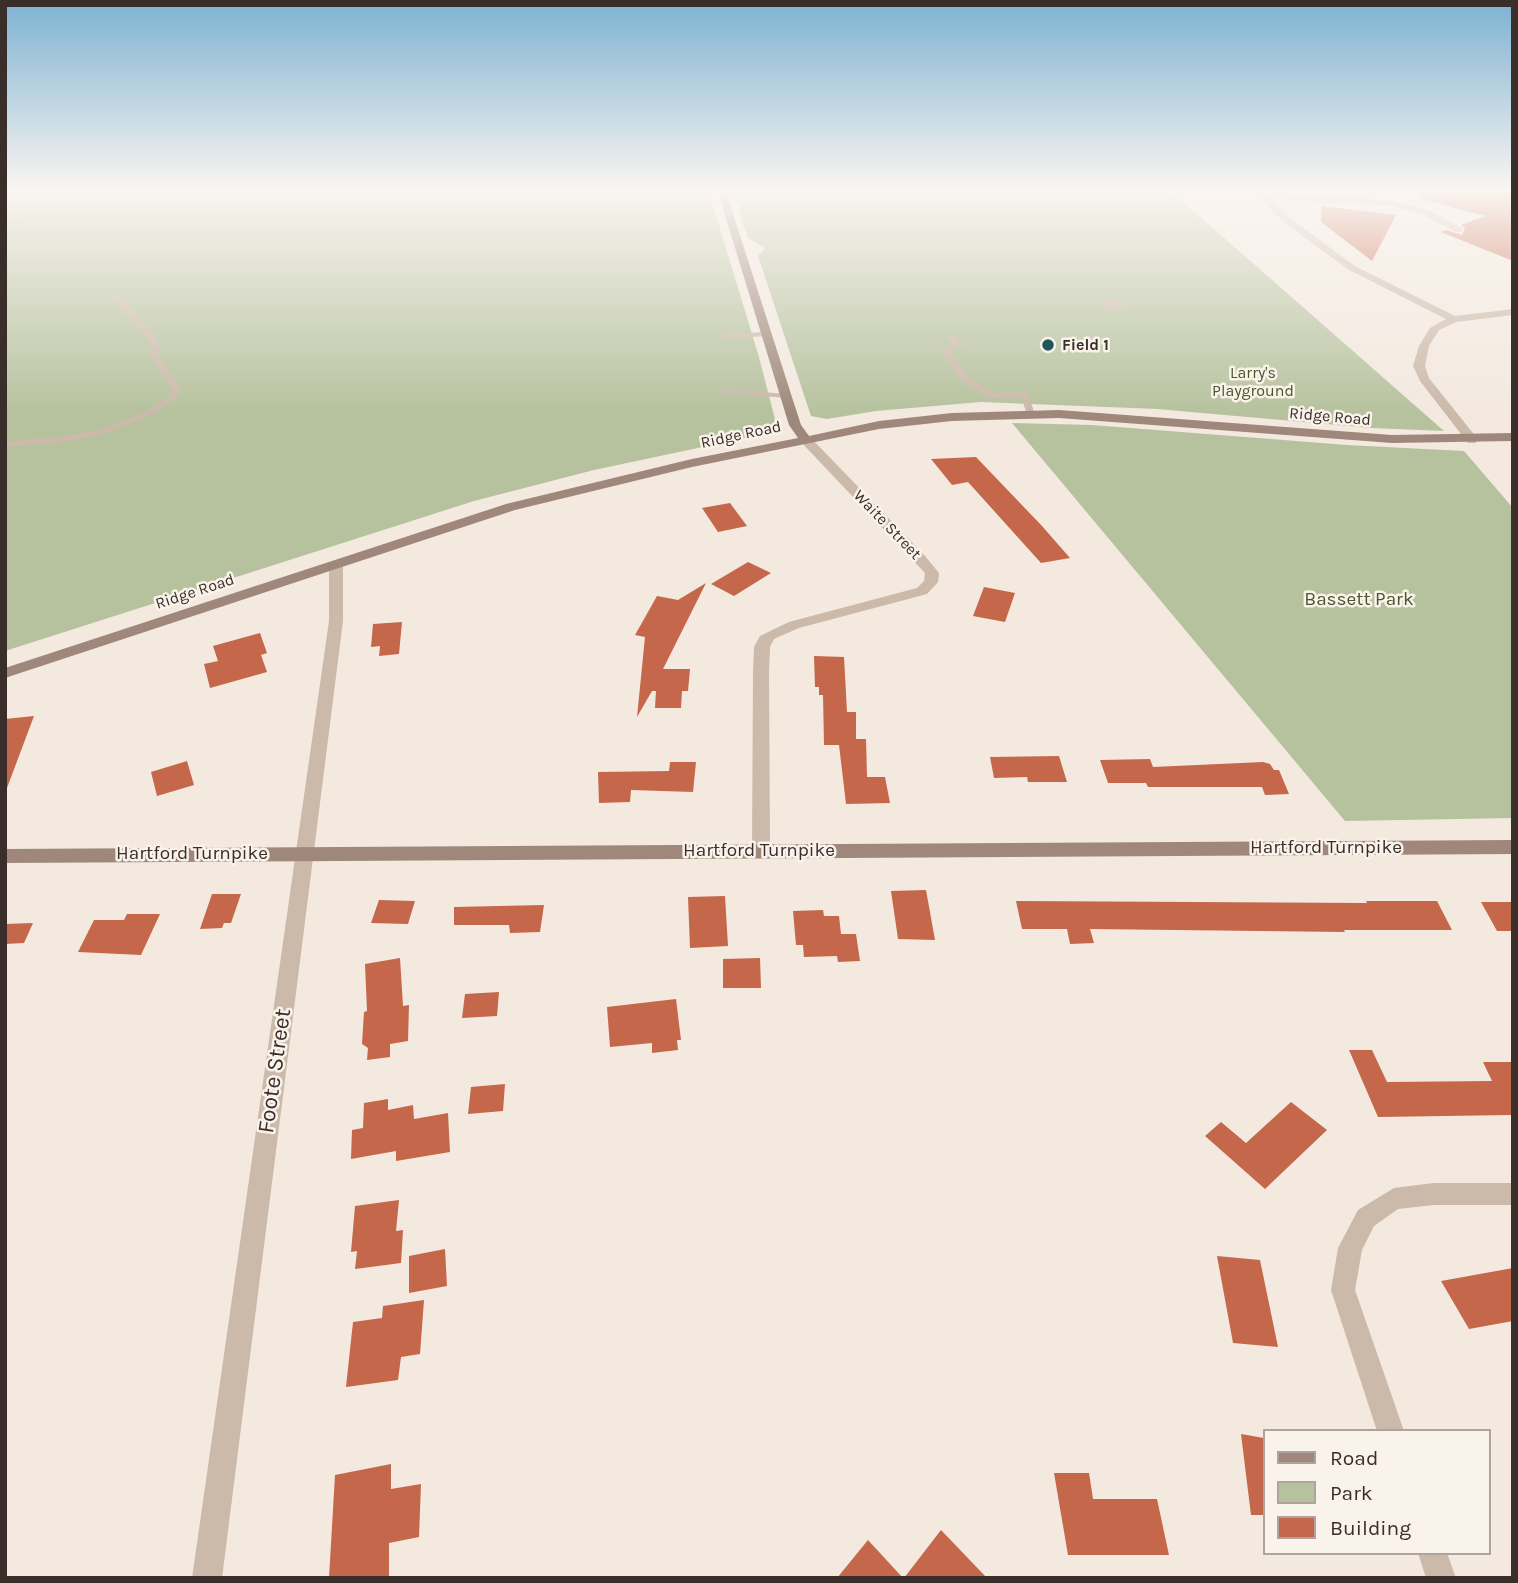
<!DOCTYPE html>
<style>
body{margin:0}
#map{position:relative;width:1518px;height:1583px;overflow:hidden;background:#f3e9df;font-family:Karla,sans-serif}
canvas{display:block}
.frame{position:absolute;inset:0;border:7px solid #392e2a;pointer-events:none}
.legend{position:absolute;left:1263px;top:1429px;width:228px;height:126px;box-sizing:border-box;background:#faf3eb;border:2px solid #ada49e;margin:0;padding:9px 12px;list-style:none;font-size:21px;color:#392e2a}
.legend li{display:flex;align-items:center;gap:14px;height:35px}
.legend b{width:35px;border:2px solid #ada49e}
</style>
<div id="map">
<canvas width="1518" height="1583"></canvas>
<div class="frame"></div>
<ul class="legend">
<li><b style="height:9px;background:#9f887b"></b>Road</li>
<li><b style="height:19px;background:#b6c29e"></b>Park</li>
<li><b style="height:19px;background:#c5674a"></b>Building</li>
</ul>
</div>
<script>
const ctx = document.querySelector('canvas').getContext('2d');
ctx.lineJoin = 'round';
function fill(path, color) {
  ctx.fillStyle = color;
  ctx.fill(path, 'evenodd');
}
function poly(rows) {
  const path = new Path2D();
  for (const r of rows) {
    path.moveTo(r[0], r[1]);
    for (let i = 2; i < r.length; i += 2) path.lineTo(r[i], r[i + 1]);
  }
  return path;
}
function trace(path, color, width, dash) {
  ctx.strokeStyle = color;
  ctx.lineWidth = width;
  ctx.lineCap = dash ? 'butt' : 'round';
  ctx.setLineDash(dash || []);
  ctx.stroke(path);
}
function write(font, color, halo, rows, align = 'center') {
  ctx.font = font + ' Karla,sans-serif';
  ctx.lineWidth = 5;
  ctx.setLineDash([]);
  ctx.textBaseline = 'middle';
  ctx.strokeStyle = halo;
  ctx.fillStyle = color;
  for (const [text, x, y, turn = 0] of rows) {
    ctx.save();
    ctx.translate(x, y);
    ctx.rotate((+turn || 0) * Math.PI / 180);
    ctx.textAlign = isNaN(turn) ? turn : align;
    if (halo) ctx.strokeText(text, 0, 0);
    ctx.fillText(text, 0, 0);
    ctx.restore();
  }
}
const green = poly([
 [5,192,709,192,759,357,778,431,594,470,474,501,5,651],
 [733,192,1172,192,1444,431,1372,428,1157,409,981,402,876,411,827,419,811,416,758,256,765,248,748,238],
 [1012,423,1092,425,1347,445,1464,451,1513,508,1513,818,1345,821]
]);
const building = poly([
 [1419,192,1513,192,1513,261,1441,232,1446,230,1462,235,1465,228,1461,225,1485,216,1418,198],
 [1322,206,1396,215,1372,261,1321,222],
 [976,457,1042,526,1070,558,1041,563,968,482,952,485,931,459],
 [730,503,747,526,718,532,702,508],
 [748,562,771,573,734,596,711,584],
 [706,583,663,669,690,669,688,691,682,691,681,708,655,708,656,691,652,691,637,717,645,637,635,635,657,596,678,600],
 [984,587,1015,593,1005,622,973,616],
 [402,622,399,654,379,656,380,646,371,647,373,624],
 [260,633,267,653,261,655,267,672,210,688,204,664,218,661,213,646],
 [814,656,844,657,847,712,856,712,856,739,866,739,867,777,885,777,890,803,846,804,839,745,824,745,823,695,819,695,819,687,815,687],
 [34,716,7,788,5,787,5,719],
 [1059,756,1067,782,1028,782,1027,777,994,778,990,757],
 [1150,759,1153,767,1263,762,1270,764,1274,770,1279,770,1289,794,1265,795,1262,787,1148,787,1146,783,1108,783,1100,760],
 [187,761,194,785,157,796,151,772],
 [670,762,696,762,693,792,631,790,630,802,599,803,598,772,669,771],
 [926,890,935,940,898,939,891,891],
 [212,894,241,894,231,923,224,923,222,928,200,929],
 [725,896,728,946,690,948,688,897],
 [379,900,415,901,408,924,371,923],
 [1016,901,1367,903,1366,901,1437,901,1452,930,1344,930,1345,932,1090,929,1094,943,1070,944,1067,929,1022,929],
 [1481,902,1513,902,1513,931,1497,931],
 [544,905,540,932,510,933,509,925,454,925,454,907],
 [823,910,824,916,839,916,841,934,856,934,860,961,838,962,837,956,804,957,803,945,796,945,793,911],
 [127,914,160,914,141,955,78,952,94,920,124,920],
 [33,923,24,943,5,944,5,924],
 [400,958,403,1006,409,1005,408,1041,390,1044,390,1057,367,1060,368,1048,362,1044,364,1012,367,1011,365,964],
 [760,958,761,988,723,988,723,959],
 [499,992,497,1016,462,1018,465,994],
 [676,999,681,1040,677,1040,678,1050,652,1053,652,1043,610,1047,607,1007],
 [1349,1050,1372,1050,1387,1082,1492,1081,1483,1062,1513,1062,1513,1119,1511,1115,1378,1117],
 [505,1084,503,1111,468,1114,471,1087],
 [388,1099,388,1110,413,1105,414,1119,448,1113,450,1152,396,1161,396,1151,351,1159,352,1130,363,1128,364,1103],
 [1291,1102,1327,1130,1265,1189,1205,1136,1221,1122,1246,1143],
 [399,1200,396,1231,403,1230,401,1263,355,1269,357,1251,351,1252,355,1206],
 [445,1249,447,1286,409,1293,409,1256],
 [1217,1256,1260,1260,1278,1347,1233,1343],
 [1513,1268,1513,1321,1469,1329,1441,1281],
 [424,1300,420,1354,401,1357,398,1380,346,1387,353,1322,382,1318,383,1306],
 [1241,1434,1264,1438,1264,1515,1251,1515],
 [391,1464,391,1489,421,1484,419,1537,389,1543,389,1578,329,1578,335,1475],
 [1054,1473,1089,1473,1093,1499,1157,1499,1169,1555,1068,1555],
 [941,1530,987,1578,904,1578],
 [868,1540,903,1578,837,1578]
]);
const lane = poly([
 [20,217,20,219,5,222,5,218,20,217],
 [114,296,120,296,156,338,160,347,158,356,180,389,175,399,152,415,108,433,59,443,5,447,5,441,59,437,103,429,146,411,169,396,172,389,150,356,152,347,149,339,114,300,114,296],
 [1107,300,1125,301,1129,306,1111,311,1102,305,1107,300],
 [766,332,770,334,769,336,725,338,721,336,725,334,766,332],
 [949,336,955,336,962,347,950,350,967,377,994,393,1027,392,1035,414,1034,416,1027,414,1021,397,990,398,961,381,941,348,953,345,948,338,949,336],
 [717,388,786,394,790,396,786,398,720,392,717,392,717,388]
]);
const street = poly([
 [1260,192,1391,200,1428,210,1462,228,1462,232,1456,232,1422,214,1391,206,1271,198,1291,219,1355,266,1455,316,1513,309,1513,315,1456,322,1439,330,1429,346,1425,366,1429,378,1476,437,1476,443,1468,443,1420,381,1413,366,1419,346,1430,328,1446,319,1349,270,1285,223,1266,206,1260,192],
 [805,435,809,436,925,556,939,573,938,582,927,594,799,628,774,639,770,647,769,673,770,851,768,856,761,858,754,856,752,851,753,673,754,647,760,636,789,622,917,588,924,581,925,573,801,442,799,439,805,435],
 [336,560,343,564,343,621,222,1578,192,1578,329,621,329,564,336,560],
 [1434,1183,1513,1183,1513,1205,1434,1205,1398,1209,1374,1226,1362,1250,1355,1290,1404,1431,1377,1431,1331,1290,1338,1248,1358,1210,1394,1188,1434,1183],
 [1418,1553,1447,1553,1456,1578,1426,1578,1418,1553]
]);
const secondary = poly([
 [718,192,726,192,801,425,809,436,879,421,952,413,1059,410,1392,435,1513,433,1513,441,1392,443,1059,418,952,421,879,429,692,467,515,510,5,678,5,668,506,504,692,459,798,438,789,425,718,192],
 [1513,840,1513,854,5,863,5,849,1513,840]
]);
const markers = [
 [1048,345,7,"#1f575a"]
];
const farPoinames = [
 ["Field 1",1062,345]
];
const farParknames = [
 ["Larry's",1253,373],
 ["Playground",1253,391]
];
const farStreetnames = [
 ["Ridge Road",1330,417,5],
 ["Ridge Road",741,435,-12],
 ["Waite Street",887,525,46],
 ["Ridge Road",195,592,-18]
];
const parkNames = [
 ["Bassett Park",1359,600]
];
const streetNames = [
 ["Hartford Turnpike",1326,848],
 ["Hartford Turnpike",759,851],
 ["Hartford Turnpike",192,854]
];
const nearStreetnames = [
 ["Foote Street",275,1071,-82]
];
fill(green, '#b6c29e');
fill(building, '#c5674a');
fill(lane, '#cbb9aa');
fill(street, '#cbb9aa');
fill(secondary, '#9f887b');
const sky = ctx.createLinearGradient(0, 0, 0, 413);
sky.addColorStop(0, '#7db2d2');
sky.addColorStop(0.46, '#faf5f1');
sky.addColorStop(1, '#faf5f100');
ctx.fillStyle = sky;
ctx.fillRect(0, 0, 1518, 413);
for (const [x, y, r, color] of markers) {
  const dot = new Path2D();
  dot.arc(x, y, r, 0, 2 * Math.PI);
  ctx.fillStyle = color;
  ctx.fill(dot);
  trace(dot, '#faf3eb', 2.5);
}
write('bold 16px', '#392e2a', '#faf3eb', farPoinames, 'left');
write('16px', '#48572d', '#faf3eb', farParknames);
write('16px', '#392e2a', '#faf3eb', farStreetnames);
write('19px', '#48572d', '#faf3eb', parkNames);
write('19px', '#392e2a', '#faf3eb', streetNames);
write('23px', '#392e2a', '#faf3eb', nearStreetnames);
</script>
